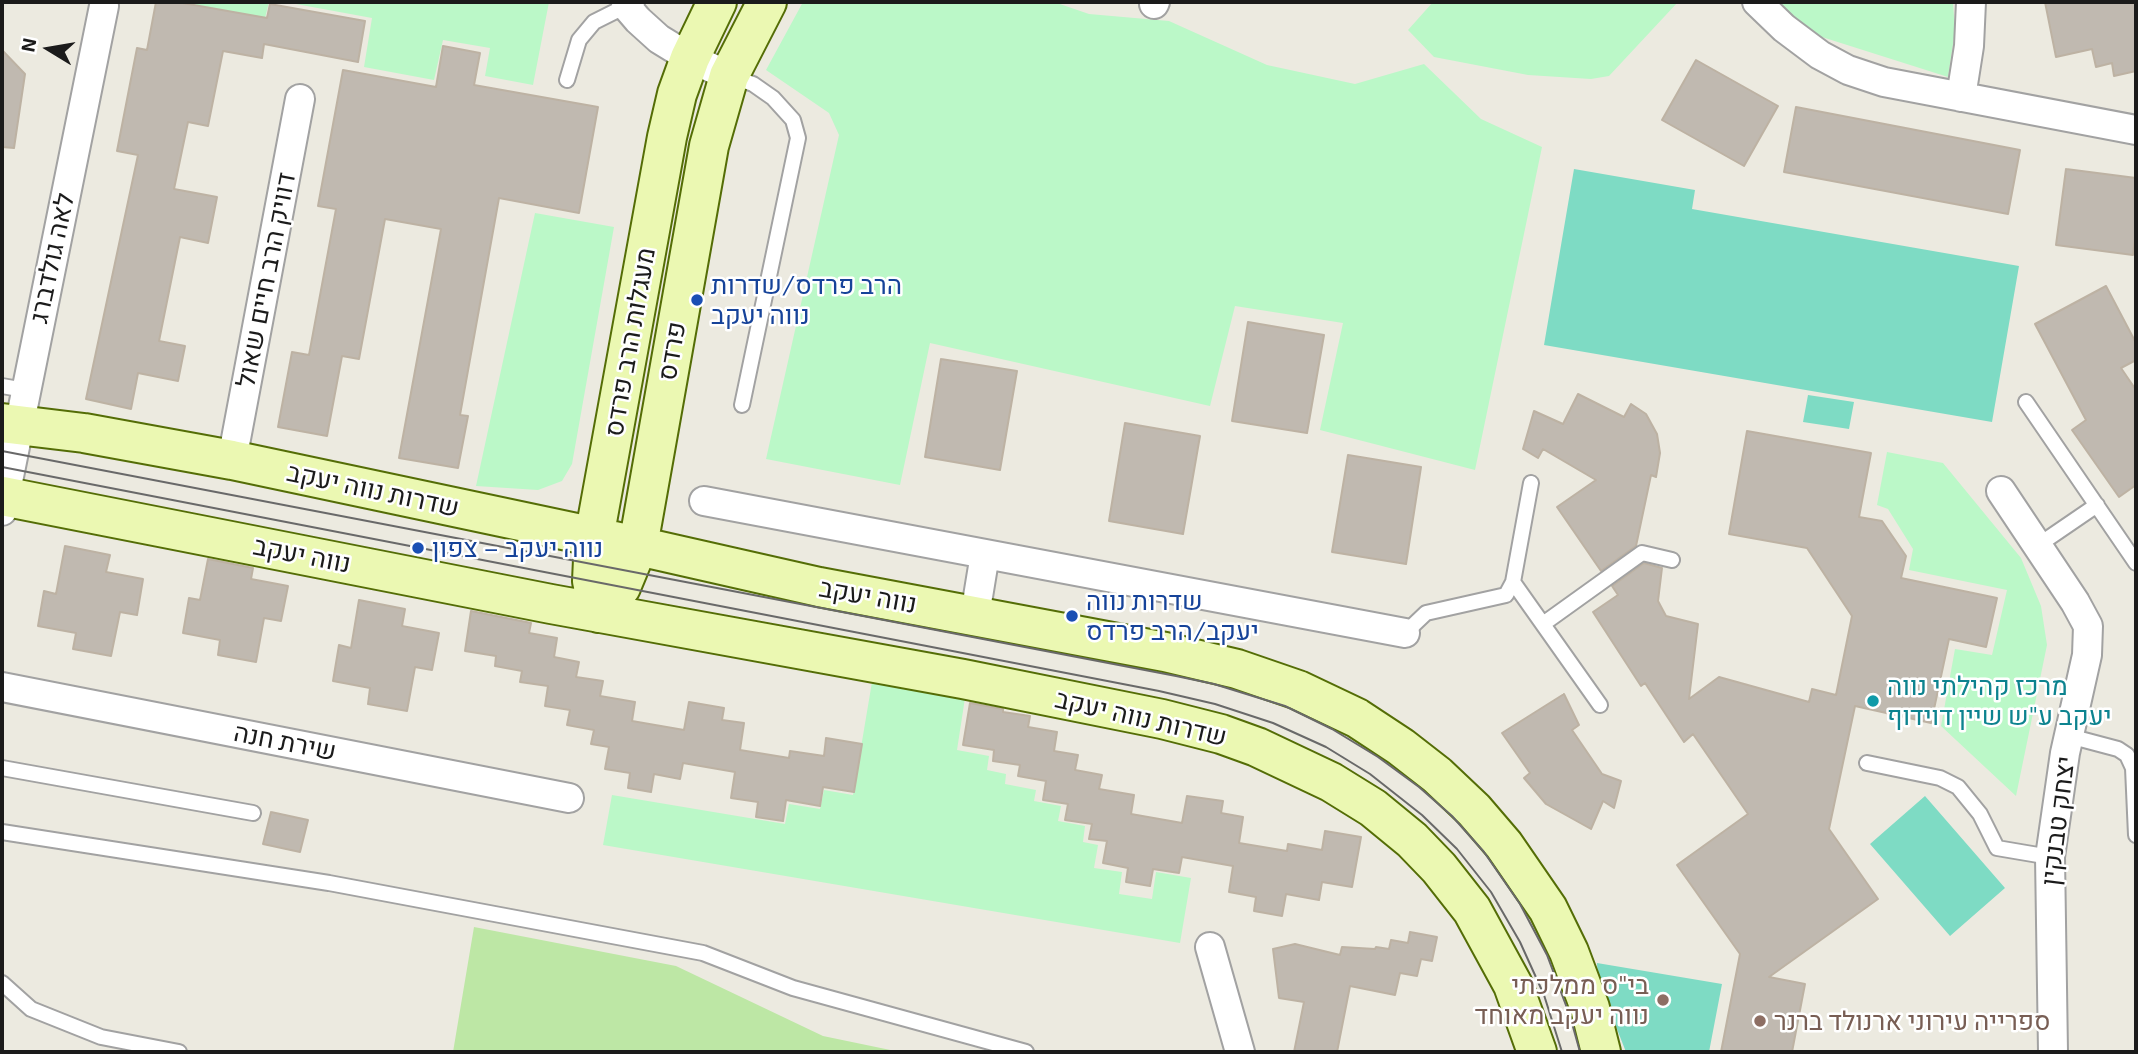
<!DOCTYPE html>
<meta charset="utf-8">
<style>
body{margin:0}
#map{position:relative;width:2138px;height:1054px;overflow:hidden;background:#eceae0;font-family:"Exo 2",sans-serif}
canvas{display:block}
.frame{position:absolute;inset:0;border:4px solid #1b1b1b;pointer-events:none}
.north{position:absolute;left:14px;top:14px;width:70px;height:70px;-webkit-text-stroke:5px #fff;paint-order:stroke;rotate:281deg;font-size:19px;font-weight:700;line-height:28px;text-align:center;color:#1b1b1b}
.north::after{content:'';display:block;margin:auto;width:24px;height:32px;background:#1b1b1b;clip-path:polygon(50% 0,100% 100%,50% 72%,0 100%)}
</style>
<div id="map">
<canvas width="2138" height="1054"></canvas>
<div class="frame"></div>
<div class="north">N</div>
</div>
<script>
const ctx = document.querySelector('canvas').getContext('2d');
ctx.lineJoin = 'round';
function fill(path, color) {
  ctx.fillStyle = color;
  ctx.fill(path, 'evenodd');
}
function poly(rows) {
  const path = new Path2D();
  for (const r of rows) {
    path.moveTo(r[0], r[1]);
    for (let i = 2; i < r.length; i += 2) path.lineTo(r[i], r[i + 1]);
  }
  return path;
}
function trace(path, color, width, dash) {
  ctx.strokeStyle = color;
  ctx.lineWidth = width;
  ctx.lineCap = dash ? 'butt' : 'round';
  ctx.setLineDash(dash || []);
  ctx.stroke(path);
}
function write(font, color, halo, rows, align = 'center') {
  ctx.font = font + ' "Exo 2",Heebo,sans-serif';
  ctx.lineWidth = 5;
  ctx.setLineDash([]);
  ctx.textBaseline = 'middle';
  ctx.strokeStyle = halo;
  ctx.fillStyle = color;
  for (const [text, x, y, turn = 0] of rows) {
    ctx.save();
    ctx.translate(x, y);
    ctx.rotate((+turn || 0) * Math.PI / 180);
    ctx.textAlign = isNaN(turn) ? turn : align;
    if (halo) ctx.strokeText(text, 0, 0);
    ctx.fillText(text, 0, 0);
    ctx.restore();
  }
}
const grass = poly([
 [474,927,676,966,823,1036,900,1052,453,1052]
]);
const park = poly([
 [181,2,269,2,265,18],
 [285,2,549,2,533,85,485,76,490,48,443,40,434,80,364,67,372,18],
 [803,2,1054,2,1089,14,1169,21,1267,65,1355,84,1424,64,1481,119,1542,147,1475,470,1320,430,1343,323,1235,306,1210,406,930,343,900,485,766,459,839,135,829,113,766,70],
 [1433,2,1678,2,1609,76,1591,79,1528,75,1434,57,1408,30],
 [1771,2,1953,2,1955,31,1948,77,1803,31],
 [535,213,614,227,572,464,562,481,538,490,476,486],
 [1887,452,1943,463,2021,558,2041,606,2047,645,2016,796,1941,726,1955,649,1992,655,2007,590,1909,570,1913,549,1888,509,1877,505],
 [872,682,965,698,957,750,989,756,987,770,1006,774,1005,784,1036,790,1034,801,1061,806,1058,821,1085,826,1083,842,1098,845,1094,868,1122,872,1119,894,1152,899,1156,872,1191,878,1180,943,603,845,612,795,785,824,789,804,820,809,824,790,853,795]
]);
const pitch = poly([
 [1574,169,1695,190,1692,209,2019,266,1992,422,1544,345],
 [1808,395,1854,402,1849,429,1803,422],
 [1925,796,2005,888,1950,936,1870,844],
 [1597,963,1722,984,1709,1052,1626,1052,1598,981]
]);
const building = poly([
 [156,2,177,2,267,18,270,4,365,21,358,62,264,44,262,58,223,51,208,126,188,122,174,189,217,197,208,243,180,237,159,341,185,346,178,381,138,373,131,409,86,399,138,155,117,151,137,48,147,50,156,2],
 [2045,2,2136,2,2136,71,2114,76,2112,63,2096,67,2092,49,2056,57,2045,2],
 [443,46,480,53,474,85,598,107,579,213,499,198,460,415,468,416,458,468,399,458,441,229,385,219,359,359,342,356,327,436,278,427,292,352,309,355,336,209,318,206,343,70,436,87,443,46],
 [2,50,25,74,14,148,2,147,2,50],
 [1696,60,1778,106,1744,166,1662,120,1696,60],
 [1796,107,2020,150,2008,214,1784,172,1796,107],
 [2066,169,2136,178,2136,231,2133,255,2056,245,2066,169],
 [2106,286,2136,343,2136,360,2121,368,2136,390,2136,485,2119,497,2072,430,2086,420,2035,324,2106,286],
 [1248,322,1324,335,1307,433,1232,421,1248,322],
 [941,359,1017,371,1000,470,925,457,941,359],
 [1578,394,1624,417,1631,404,1646,414,1657,434,1660,453,1656,477,1651,475,1636,546,1601,571,1557,507,1596,480,1543,449,1538,458,1523,449,1534,411,1563,424,1578,394],
 [1125,423,1200,436,1183,534,1109,521,1125,423],
 [1747,431,1871,453,1859,517,1882,521,1906,556,1901,578,1997,598,1986,647,1949,639,1931,723,1855,706,1829,829,1878,899,1769,977,1805,984,1792,1052,1721,1052,1740,954,1677,865,1748,814,1693,734,1684,742,1645,683,1641,686,1593,612,1618,595,1612,586,1644,563,1662,568,1658,601,1666,616,1698,624,1689,699,1719,677,1809,702,1812,689,1836,695,1852,616,1807,548,1729,534,1747,431],
 [1348,455,1421,467,1406,564,1332,552,1348,455],
 [65,546,110,555,106,572,143,579,137,615,120,612,111,656,73,649,76,633,38,626,44,591,56,594,65,546],
 [208,559,253,568,251,579,288,586,281,621,264,618,256,662,218,655,220,640,183,633,189,598,200,600,208,559],
 [359,600,405,609,402,626,439,633,432,670,415,667,407,711,368,704,370,688,333,681,339,645,351,648,359,600],
 [471,611,531,623,529,633,557,638,554,657,579,662,576,677,603,681,600,696,635,702,632,721,684,730,689,702,724,708,722,720,744,723,740,750,789,758,790,751,824,756,826,738,862,744,854,792,823,787,820,806,786,800,783,821,756,817,758,802,731,798,735,772,683,763,680,779,654,774,651,792,628,788,630,773,605,769,609,747,591,744,594,730,567,725,570,710,545,706,548,686,520,682,522,671,495,666,496,656,465,651,471,611],
 [1564,694,1579,725,1572,730,1602,774,1621,781,1614,808,1603,801,1591,829,1546,804,1524,778,1530,773,1502,733,1564,694],
 [970,703,1003,709,1003,712,1030,716,1028,727,1057,732,1054,751,1078,755,1075,770,1102,775,1099,789,1134,795,1131,814,1182,823,1187,796,1223,801,1221,813,1243,817,1239,843,1287,851,1288,844,1322,850,1325,831,1361,837,1352,887,1322,882,1319,900,1286,894,1282,916,1254,911,1256,897,1229,892,1233,866,1182,857,1179,873,1153,869,1150,886,1126,882,1128,868,1103,863,1107,841,1089,839,1092,824,1065,820,1068,804,1043,800,1046,781,1018,776,1020,765,993,761,994,750,963,745,970,703],
 [271,812,308,820,300,852,263,844,271,812],
 [1410,932,1437,937,1432,961,1421,959,1417,976,1400,973,1395,995,1350,986,1337,1052,1294,1052,1304,1002,1279,998,1273,949,1295,944,1340,955,1342,947,1375,949,1376,947,1389,949,1391,940,1408,943,1410,932]
]);
const lane = poly([
 [730,76,753,84,773,98,793,120,798,138,742,405],
 [567,80,579,40,594,22,626,6,624,2],
 [2,386,25,390],
 [2026,402,2136,563],
 [2037,546,2097,505],
 [1513,582,1600,705],
 [1543,624,1642,553,1672,560],
 [1405,633,1426,613,1506,595,1513,582,1531,483],
 [2069,736,2118,749,2127,755,2133,768,2136,835],
 [1867,763,1940,778,1958,787,1980,814,1997,848,2050,857],
 [2,768,253,813],
 [2,832,329,883,703,953,793,988,1026,1052],
 [2,983,31,1009,101,1037,179,1052]
]);
const street = poly([
 [630,2,626,6,638,20,659,39,690,58,729,76],
 [1757,2,1784,28,1820,55,1848,70,1884,82,2136,130],
 [1154,4,1155,2],
 [1961,97,1969,46,1971,2],
 [232,460,300,99],
 [2001,491,2075,602,2088,626,2087,655,2065,753,2050,857,2053,1052],
 [704,501,1405,633],
 [2,511,104,6],
 [975,615,985,554],
 [2,687,569,798],
 [1210,947,1240,1052]
]);
const secondary = poly([
 [2,423,84,433,232,460,638,546,819,587,1165,652,1237,669,1298,690,1357,718,1401,747,1437,775,1474,810,1504,845,1548,909,1569,952,1590,1008,1601,1052],
 [2,496,551,604,963,679,1162,719,1221,734,1257,747,1331,782,1373,808,1412,840,1439,868,1472,910,1513,985,1537,1052],
 [599,613,621,587,638,546,709,146,729,76,767,2],
 [599,613,592,581,594,538,667,137,677,94,690,58,717,2]
]);
const tram = poly([
 [2,451,1176,676,1214,684,1285,706,1332,729,1378,757,1419,787,1452,816,1484,852,1520,904,1547,955,1570,1016,1580,1052],
 [2,467,1159,691,1215,704,1273,723,1326,747,1370,774,1422,815,1457,849,1491,892,1520,942,1544,995,1562,1052]
]);
const markers = [
 [697,300,7,"#1a4fb4"],
 [418,548,7,"#1a4fb4"],
 [1072,616,7,"#1a4fb4"],
 [1873,701,7,"#0f9aa8"],
 [1663,1000,7,"#8d6e63"],
 [1760,1021,7,"#8d6e63"]
];
const streetNames = [
 ["לאה גולדברג",52,258,-78],
 ["דוויק הרב חיים שאול",266,280,-79],
 ["מעגלות הרב פרדס",630,342,-80],
 ["פרדס",672,351,-80],
 ["שדרות נווה יעקב",373,490,12],
 ["נווה יעקב",302,555,11],
 ["נווה יעקב",868,596,10],
 ["שדרות נווה יעקב",1141,718,13],
 ["שירת חנה",285,742,11],
 ["יצחק טבנקין",2058,821,-83]
];
const transitNames = [
 ["הרב פרדס/שדרות",711,285],
 ["נווה יעקב",711,315],
 ["נווה יעקב – צפון",432,548],
 ["שדרות נווה",1086,601],
 ["יעקב/הרב פרדס",1086,631]
];
const cultureNames = [
 ["מרכז קהילתי נווה",1887,686],
 ["יעקב ע\"ש שיין דוידוף",1887,716]
];
const educationNames = [
 ["בי\"ס ממלכתי",1649,985],
 ["נווה יעקב מאוחד",1649,1015],
 ["ספרייה עירוני ארנולד ברנר",1774,1021,"left"]
];
fill(grass, '#bde7a5');
fill(park, '#bbf8c8');
fill(pitch, '#7edbc4');
fill(building, '#c0b9b0');
trace(building, '#bdb2a3', 2);
trace(lane, '#a2a2a2', 18);
trace(street, '#a2a2a2', 32);
trace(secondary, '#546d06', 42);
trace(lane, '#fff', 14);
trace(street, '#fff', 28);
trace(secondary, '#ebf8b2', 38);
trace(tram, '#696969', 2);
for (const [x, y, r, color] of markers) {
  const dot = new Path2D();
  dot.arc(x, y, r, 0, 2 * Math.PI);
  ctx.fillStyle = color;
  ctx.fill(dot);
  trace(dot, '#fff', 2.5);
}
write('26px', '#1b1b1b', '#fff', streetNames);
write('26px', '#164399', '#fff', transitNames, 'left');
write('26px', '#0d838f', '#fff', cultureNames, 'left');
write('26px', '#785e54', '#fff', educationNames, 'right');
</script>
